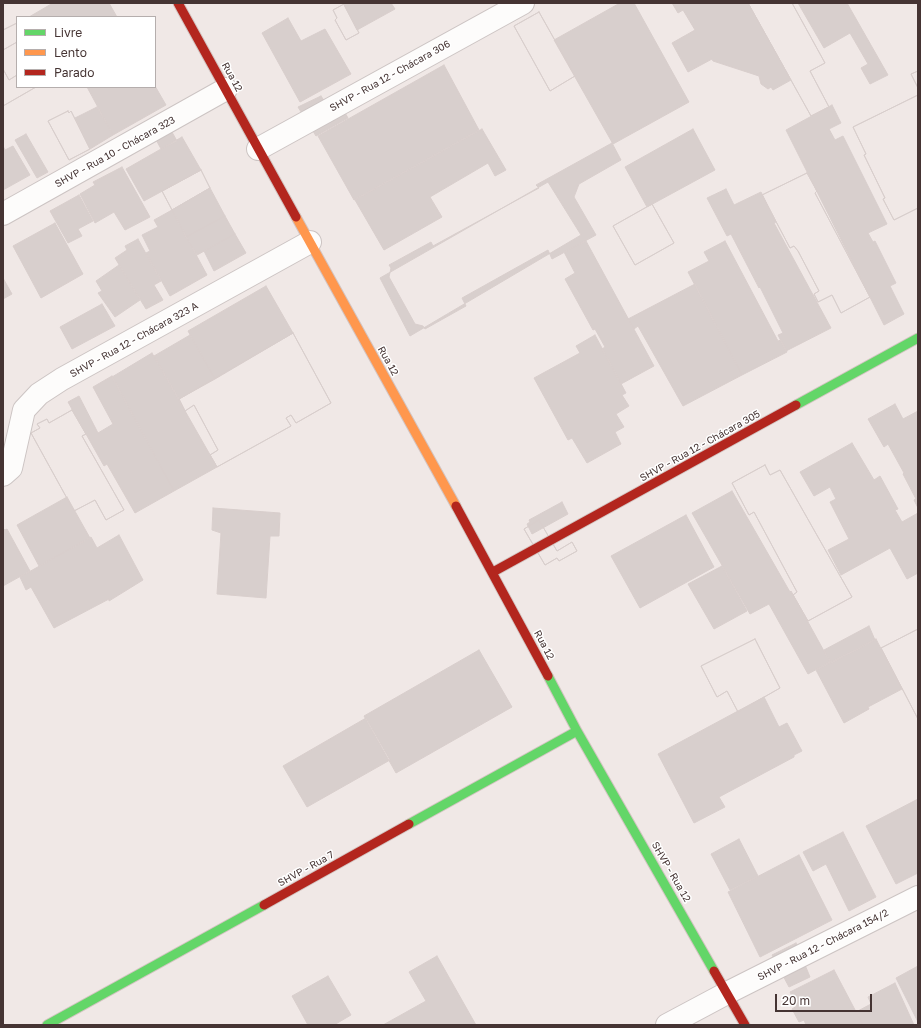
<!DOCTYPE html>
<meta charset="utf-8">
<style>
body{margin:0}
#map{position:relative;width:921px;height:1028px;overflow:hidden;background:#f0e8e6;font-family:"Golos Text",sans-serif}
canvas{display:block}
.frame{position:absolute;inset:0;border:4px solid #453433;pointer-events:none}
.legend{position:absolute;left:16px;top:16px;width:140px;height:72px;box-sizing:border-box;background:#fff;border:1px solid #b5aead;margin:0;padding:5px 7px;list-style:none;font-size:12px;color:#453433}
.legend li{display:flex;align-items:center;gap:8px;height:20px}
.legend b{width:20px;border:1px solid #b5aead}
.scale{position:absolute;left:775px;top:994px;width:97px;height:18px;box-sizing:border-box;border:2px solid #453433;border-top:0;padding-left:5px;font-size:12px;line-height:14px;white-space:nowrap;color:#453433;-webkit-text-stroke:3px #fff;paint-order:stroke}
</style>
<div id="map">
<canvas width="921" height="1028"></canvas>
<div class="frame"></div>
<ul class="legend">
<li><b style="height:5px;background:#63d668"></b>Livre</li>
<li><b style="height:5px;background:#ff974d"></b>Lento</li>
<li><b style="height:5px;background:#b3261e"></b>Parado</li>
</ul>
<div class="scale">20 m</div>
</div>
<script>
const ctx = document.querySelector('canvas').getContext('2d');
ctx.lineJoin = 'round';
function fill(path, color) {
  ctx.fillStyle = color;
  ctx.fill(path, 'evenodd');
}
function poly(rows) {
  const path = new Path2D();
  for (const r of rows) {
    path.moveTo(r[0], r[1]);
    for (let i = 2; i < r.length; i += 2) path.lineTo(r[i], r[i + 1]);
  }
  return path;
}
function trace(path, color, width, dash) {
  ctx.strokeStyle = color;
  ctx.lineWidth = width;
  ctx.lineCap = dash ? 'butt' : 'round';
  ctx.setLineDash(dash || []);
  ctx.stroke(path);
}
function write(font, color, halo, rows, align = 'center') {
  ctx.font = font + ' "Golos Text",sans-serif';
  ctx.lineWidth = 3;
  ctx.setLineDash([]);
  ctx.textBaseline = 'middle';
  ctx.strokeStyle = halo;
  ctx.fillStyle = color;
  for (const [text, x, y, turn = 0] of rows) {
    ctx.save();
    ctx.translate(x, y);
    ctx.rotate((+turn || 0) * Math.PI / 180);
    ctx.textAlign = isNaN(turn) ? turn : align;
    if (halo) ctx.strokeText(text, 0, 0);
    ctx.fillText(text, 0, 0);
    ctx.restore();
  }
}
const building = poly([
 [53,3,109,3,117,17,29,17,53,3],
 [343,3,391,3,395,9,357,30,343,3],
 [620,3,634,3,689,102,613,144,554,40,620,3],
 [672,3,748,3,791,80,773,90,771,87,768,89,761,84,759,76,713,61,712,59,688,72,672,43,695,30,683,10,678,13,672,3],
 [748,3,792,3,825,63,810,71,829,107,811,116,748,3],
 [748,3,792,3,825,63,810,71,829,107,811,116,748,3],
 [798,3,847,3,888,75,870,84,861,68,868,64,850,33,824,48,798,3],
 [344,4,359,33,346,40,335,20,337,18,333,10,344,4],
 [344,4,359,33,346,40,335,20,337,18,333,10,344,4],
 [539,12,575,76,550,91,514,26,539,12],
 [539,12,575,76,550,91,514,26,539,12],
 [288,18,301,41,325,29,351,74,300,102,262,33,288,18],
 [17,23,17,42,3,50,3,30,17,23],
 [17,23,17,42,3,50,3,30,17,23],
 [444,65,479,130,354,200,318,136,444,65],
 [3,69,9,80,17,75,17,87,36,87,3,106,3,69],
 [3,69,9,80,17,75,17,87,36,87,3,106,3,69],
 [918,71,918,88,911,74,918,71],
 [918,71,918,88,911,74,918,71],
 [155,86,166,105,113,135,87,87,155,86],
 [918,95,918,208,894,220,883,199,885,198,864,155,866,154,853,127,918,95],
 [918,95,918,208,894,220,883,199,885,198,864,155,866,154,853,127,918,95],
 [321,96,330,110,340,104,348,118,316,136,298,107,321,96],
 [832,105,841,123,829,129,835,140,843,136,887,224,868,233,873,242,875,241,896,283,890,286,904,314,884,325,786,130,832,105],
 [97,107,113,135,90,149,75,118,97,107],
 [68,111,69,113,71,111,90,149,69,160,48,121,68,111],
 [68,111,69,113,71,111,90,149,69,160,48,121,68,111],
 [168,125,177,141,161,149,153,134,168,125],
 [482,129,506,170,495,176,488,163,430,197,442,217,384,250,355,200,482,129],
 [693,129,715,170,647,207,625,167,693,129],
 [26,134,48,172,37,178,15,140,26,134],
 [182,137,201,170,144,201,126,169,182,137],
 [612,143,621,160,579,184,574,197,596,235,552,259,548,250,462,298,466,306,425,329,423,326,415,324,389,277,391,268,389,265,431,242,433,246,539,188,536,185,612,143],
 [3,146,5,150,13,146,30,175,3,190,3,146],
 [122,167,150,217,125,230,114,212,95,223,80,194,95,185,93,182,122,167],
 [201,170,210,188,172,210,162,191,201,170],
 [201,170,210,188,172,210,162,191,201,170],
 [807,173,817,191,815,193,870,297,841,313,832,295,818,302,814,294,819,291,798,251,794,246,790,248,762,195,807,173],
 [807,173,817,191,815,193,870,297,841,313,832,295,818,302,814,294,819,291,798,251,794,246,790,248,762,195,807,173],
 [548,182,581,235,410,336,380,278,548,182],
 [210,188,225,216,186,237,172,210,210,188],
 [726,189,734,205,761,192,776,222,774,223,831,328,786,351,778,335,783,333,760,287,759,288,731,234,727,236,707,198,726,189],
 [79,195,93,221,78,229,82,236,68,243,50,211,79,195],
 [652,204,674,243,635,265,613,226,652,204],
 [652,204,674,243,635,265,613,226,652,204],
 [172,210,207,275,170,296,146,253,150,251,142,235,158,227,154,220,172,210],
 [225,216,235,234,197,255,186,237,225,216],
 [55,223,83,274,41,298,13,246,55,223],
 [235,234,246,253,214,271,204,251,235,234],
 [138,239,161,281,154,285,163,300,146,309,115,258,127,250,125,246,138,239],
 [586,241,654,366,621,384,602,349,605,347,595,329,593,330,565,279,575,273,564,252,586,241],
 [725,241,778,341,781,340,787,352,742,375,688,272,709,261,704,252,725,241],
 [119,265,140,300,115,317,98,293,102,291,96,281,119,265],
 [3,278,12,294,3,299,3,278],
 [695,284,742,375,683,406,638,326,634,329,628,319,695,284],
 [266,286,293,333,215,379,188,331,266,286],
 [102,304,115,326,72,349,60,327,102,304],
 [293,333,331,403,296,423,291,415,286,418,291,426,217,467,210,455,218,450,194,405,185,411,179,399,293,333],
 [293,333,331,403,296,423,291,415,286,418,291,426,217,467,210,455,218,450,194,405,185,411,179,399,293,333],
 [190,335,215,379,179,399,154,356,190,335],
 [595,335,626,393,622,395,629,406,616,414,624,427,615,432,621,444,587,463,572,438,568,440,534,378,580,353,576,346,595,335],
 [152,353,217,467,174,491,112,377,152,353],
 [112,376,174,491,135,513,107,464,104,466,68,402,79,396,98,433,113,424,93,387,112,376],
 [895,404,903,419,918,411,918,508,914,500,916,499,903,474,904,473,888,444,884,447,868,419,895,404],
 [72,410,86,434,82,436,124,510,106,520,95,500,74,511,31,433,40,428,37,424,47,419,49,423,72,410],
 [72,410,86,434,82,436,124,510,106,520,95,500,74,511,31,433,40,428,37,424,47,419,49,423,72,410],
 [852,443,874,480,880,476,898,509,895,510,902,522,918,513,918,573,907,579,890,548,841,575,828,550,849,539,830,502,836,499,830,487,814,496,800,472,852,443],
 [765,465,770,475,780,470,852,597,808,621,793,595,797,592,754,512,749,515,732,483,765,465],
 [765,465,770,475,780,470,852,597,808,621,793,595,797,592,754,512,749,515,732,483,765,465],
 [732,491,790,592,791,591,830,662,808,674,769,604,750,614,692,513,732,491],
 [67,497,90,538,39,566,17,525,67,497],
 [562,502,568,514,532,534,527,524,530,522,529,520,562,502],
 [213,508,280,513,279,536,270,536,266,598,217,594,221,533,212,530,213,508],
 [686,515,714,567,640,608,611,556,686,515],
 [539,520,557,551,572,542,577,551,559,561,557,558,545,565,524,529,539,520],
 [539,520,557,551,572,542,577,551,559,561,557,558,545,565,524,529,539,520],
 [3,528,5,530,7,529,30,571,3,586,3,528],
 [119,535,143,580,109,601,109,599,54,628,31,587,26,590,20,577,91,537,97,548,119,535],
 [722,566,747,611,714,629,688,584,722,566],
 [869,626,875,640,831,663,824,650,869,626],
 [918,629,918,719,881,648,918,629],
 [918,629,918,719,881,648,918,629],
 [755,639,780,688,738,712,727,691,717,697,701,666,755,639],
 [755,639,780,688,738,712,727,691,717,697,701,666,755,639],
 [876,639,902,689,868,707,869,709,844,723,816,670,876,639],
 [479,650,512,707,396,773,364,716,479,650],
 [764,697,779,727,787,723,802,751,794,755,794,757,719,797,725,807,694,823,658,754,764,697],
 [366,718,390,760,307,807,283,766,366,718],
 [918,799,918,873,896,884,866,826,918,799],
 [843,832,876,897,849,911,826,864,813,871,803,852,843,832],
 [739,839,758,876,730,890,711,854,739,839],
 [799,855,832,920,760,957,728,892,799,855],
 [796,943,810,977,789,987,772,955,796,943],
 [437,956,476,1025,383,1025,426,1001,409,972,437,956],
 [918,966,918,1022,896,978,918,966],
 [834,970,863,1025,806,1025,804,1020,799,1022,792,1009,797,1006,790,992,834,970],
 [328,976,351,1015,334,1025,308,1025,292,996,328,976],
 [895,983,914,1025,863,1025,856,1012,871,1004,868,997,895,983]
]);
const street = poly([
 [258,149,523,3],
 [3,214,226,89],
 [3,475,11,468,24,410,39,394,62,379,310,242],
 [667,1025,727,993,918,897]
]);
const fast = poly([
 [796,405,918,338],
 [548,676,577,731,714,971],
 [409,824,577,731],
 [47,1025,264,905]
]);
const slow = poly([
 [296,217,456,506]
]);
const jam = poly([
 [178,3,296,217],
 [456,506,548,676],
 [493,572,796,405],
 [264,905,409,824],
 [714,971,745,1025]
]);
const streetNames = [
 ["SHVP - Rua 12 - Chácara 306",390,76,-29],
 ["Rua 12",232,77,61],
 ["SHVP - Rua 10 - Chácara 323",115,152,-29],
 ["SHVP - Rua 12 - Chácara 323 A",134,340,-29],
 ["Rua 12",388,361,61],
 ["SHVP - Rua 12 - Chácara 305",700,446,-29],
 ["Rua 12",544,645,62],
 ["SHVP - Rua 7",306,869,-29],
 ["SHVP - Rua 12",671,872,60],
 ["SHVP - Rua 12 - Chácara 154/2",823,945,-27]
];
fill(building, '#d8cfcd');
trace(building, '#d8cecc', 1);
trace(street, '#ccc4c3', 24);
trace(fast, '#d3c4c1', 11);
trace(slow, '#d3c4c1', 11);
trace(jam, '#d3c4c1', 11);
trace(street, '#fdfcfb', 22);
trace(fast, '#63d668', 9);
trace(slow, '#ff974d', 9);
trace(jam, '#b3261e', 9);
write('10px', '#453433', '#fff', streetNames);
</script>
